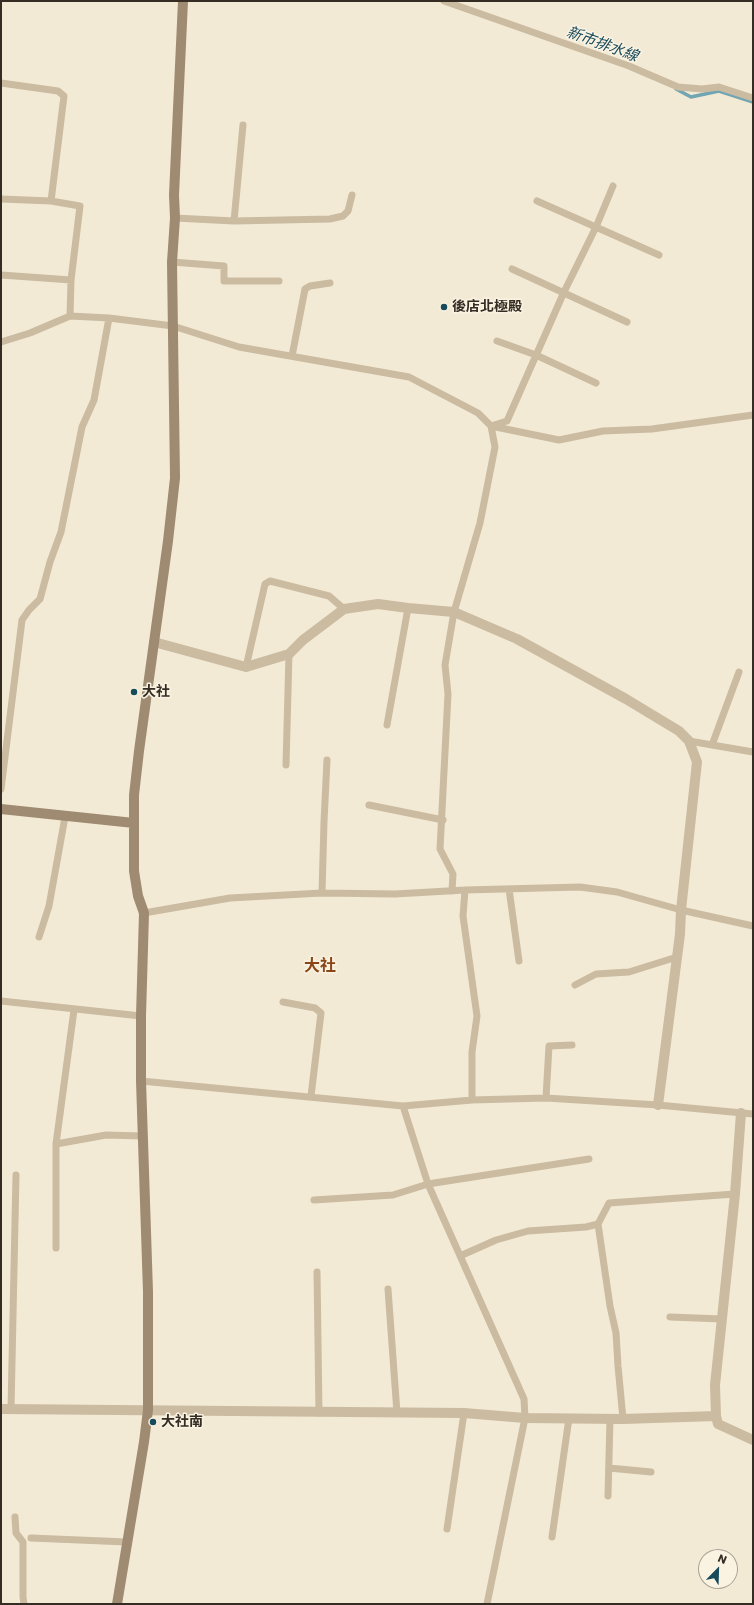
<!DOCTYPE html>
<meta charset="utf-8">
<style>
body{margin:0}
#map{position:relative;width:754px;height:1605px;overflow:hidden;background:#f3ead5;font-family:Poppins,sans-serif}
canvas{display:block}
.frame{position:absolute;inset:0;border:2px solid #352c24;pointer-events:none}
.north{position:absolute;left:698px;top:1549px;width:40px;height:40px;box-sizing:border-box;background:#faf3e2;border:1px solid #aba396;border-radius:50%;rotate:23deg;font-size:11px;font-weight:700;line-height:16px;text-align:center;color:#352c24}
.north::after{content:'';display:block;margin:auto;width:14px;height:18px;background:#174a5a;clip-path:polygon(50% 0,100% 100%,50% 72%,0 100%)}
</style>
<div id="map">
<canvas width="754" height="1605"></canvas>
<div class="frame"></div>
<div class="north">N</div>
</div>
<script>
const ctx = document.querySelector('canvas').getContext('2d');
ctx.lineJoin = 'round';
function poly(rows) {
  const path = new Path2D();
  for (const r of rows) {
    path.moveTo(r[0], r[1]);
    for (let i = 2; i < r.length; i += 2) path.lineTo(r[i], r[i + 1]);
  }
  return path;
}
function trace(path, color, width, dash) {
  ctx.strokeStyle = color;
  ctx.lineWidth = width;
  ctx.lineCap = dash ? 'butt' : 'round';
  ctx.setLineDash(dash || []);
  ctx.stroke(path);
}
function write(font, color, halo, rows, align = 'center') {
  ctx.font = font + ' Poppins,"Noto Sans TC",sans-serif';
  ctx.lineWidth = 3;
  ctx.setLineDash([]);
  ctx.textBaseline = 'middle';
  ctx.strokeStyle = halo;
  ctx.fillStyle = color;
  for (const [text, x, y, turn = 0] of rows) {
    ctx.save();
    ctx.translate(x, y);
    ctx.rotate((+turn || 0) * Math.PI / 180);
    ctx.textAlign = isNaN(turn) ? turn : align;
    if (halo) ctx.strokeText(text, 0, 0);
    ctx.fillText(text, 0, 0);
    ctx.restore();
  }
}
const stream = poly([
 [676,89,691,97,719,91,753,102]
]);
const lane = poly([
 [444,1,629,66,678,87,702,89,719,87,753,98],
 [1,83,58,91,64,96,51,201],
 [1,199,51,201,80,206,71,280,70,316],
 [537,201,659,255],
 [175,218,234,221,330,219,343,216,348,211,352,195],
 [234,221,243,125],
 [172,262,224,266,224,281,279,281],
 [512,269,627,322],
 [1,275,71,280],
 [497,341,536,355,596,383],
 [1,342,30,333,70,316,109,318,173,326,239,347,409,377,478,413,491,426,559,440,603,431,652,429,753,415],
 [292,356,305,289,310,286,330,283],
 [246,667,265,584,270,581,329,596,344,609],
 [387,725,408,608],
 [689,741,753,752],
 [712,745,739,672],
 [286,765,289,654],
 [1,789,22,620,29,610,40,599,50,562,61,532,82,427,94,400,109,318],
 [369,805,443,820],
 [509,889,519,961],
 [465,890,463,916,477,1016,472,1052,472,1100],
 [452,891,453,874,440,849,448,694,445,665,454,612,480,523,495,447,491,426,507,421,564,292,596,227,613,186],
 [322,893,324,822,327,760],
 [144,913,230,898,322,893,395,894,465,890,580,887,617,892,681,910,753,926],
 [39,937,49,906,65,817],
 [575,985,596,974,629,972,677,957],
 [1,1001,141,1016],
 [283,1002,315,1008,321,1013,311,1096],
 [141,1081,403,1106,472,1100,546,1098,658,1105,753,1114],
 [546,1098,549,1046,572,1045],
 [403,1106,428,1184,524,1399,525,1418,487,1604],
 [56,1144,106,1135,142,1136],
 [314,1200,393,1195,428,1184,589,1159],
 [598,1224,610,1306,616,1333,618,1366,623,1419],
 [56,1248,56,1144,74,1010],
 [460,1256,496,1240,528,1231,586,1227,598,1224,609,1203,735,1194],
 [317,1272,319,1413],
 [388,1289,397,1413],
 [670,1317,722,1319],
 [11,1409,16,1175],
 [609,1468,651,1472],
 [608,1496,610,1419],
 [15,1517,16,1533,23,1542,23,1597,24,1604],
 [447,1529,464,1413],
 [552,1537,569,1418],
 [31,1538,127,1542]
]);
const street = poly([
 [154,642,246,667,289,654,303,640,344,609,378,604,408,608,454,612,517,639,626,699,679,731,689,741,697,762,681,910,680,934,658,1105],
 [741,1113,735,1194,715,1385,716,1416,718,1424,753,1440],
 [1,1409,464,1413,525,1418,623,1419,716,1416]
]);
const secondary = poly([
 [1,809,134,823],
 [117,1604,144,1442,148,1410,148,1292,141,1081,141,1016,144,913,138,896,134,871,134,795,139,751,168,541,175,478,172,262,175,218,174,195,183,1]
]);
const markers = [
 [444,307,4,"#174a5a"],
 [134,692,4,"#174a5a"],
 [153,1422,4,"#174a5a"]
];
const poiNames = [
 ["後店北極殿",452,307],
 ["大社",142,692],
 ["大社南",161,1422]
];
const waterNames = [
 ["新市排水線",602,45,20]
];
const quarterNames = [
 ["大社",320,967]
];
trace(stream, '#72a5b2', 3.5);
trace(lane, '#cbbba1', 7);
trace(street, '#cbbba1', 10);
trace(secondary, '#9f8a72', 10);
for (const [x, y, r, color] of markers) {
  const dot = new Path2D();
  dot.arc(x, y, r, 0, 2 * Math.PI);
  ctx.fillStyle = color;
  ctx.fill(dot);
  trace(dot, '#faf3e2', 1.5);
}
write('bold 14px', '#352c24', '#faf3e2', poiNames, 'left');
write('italic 15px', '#174a5a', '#faf3e2', waterNames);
write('bold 16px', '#8b4617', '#faf3e2', quarterNames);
</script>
